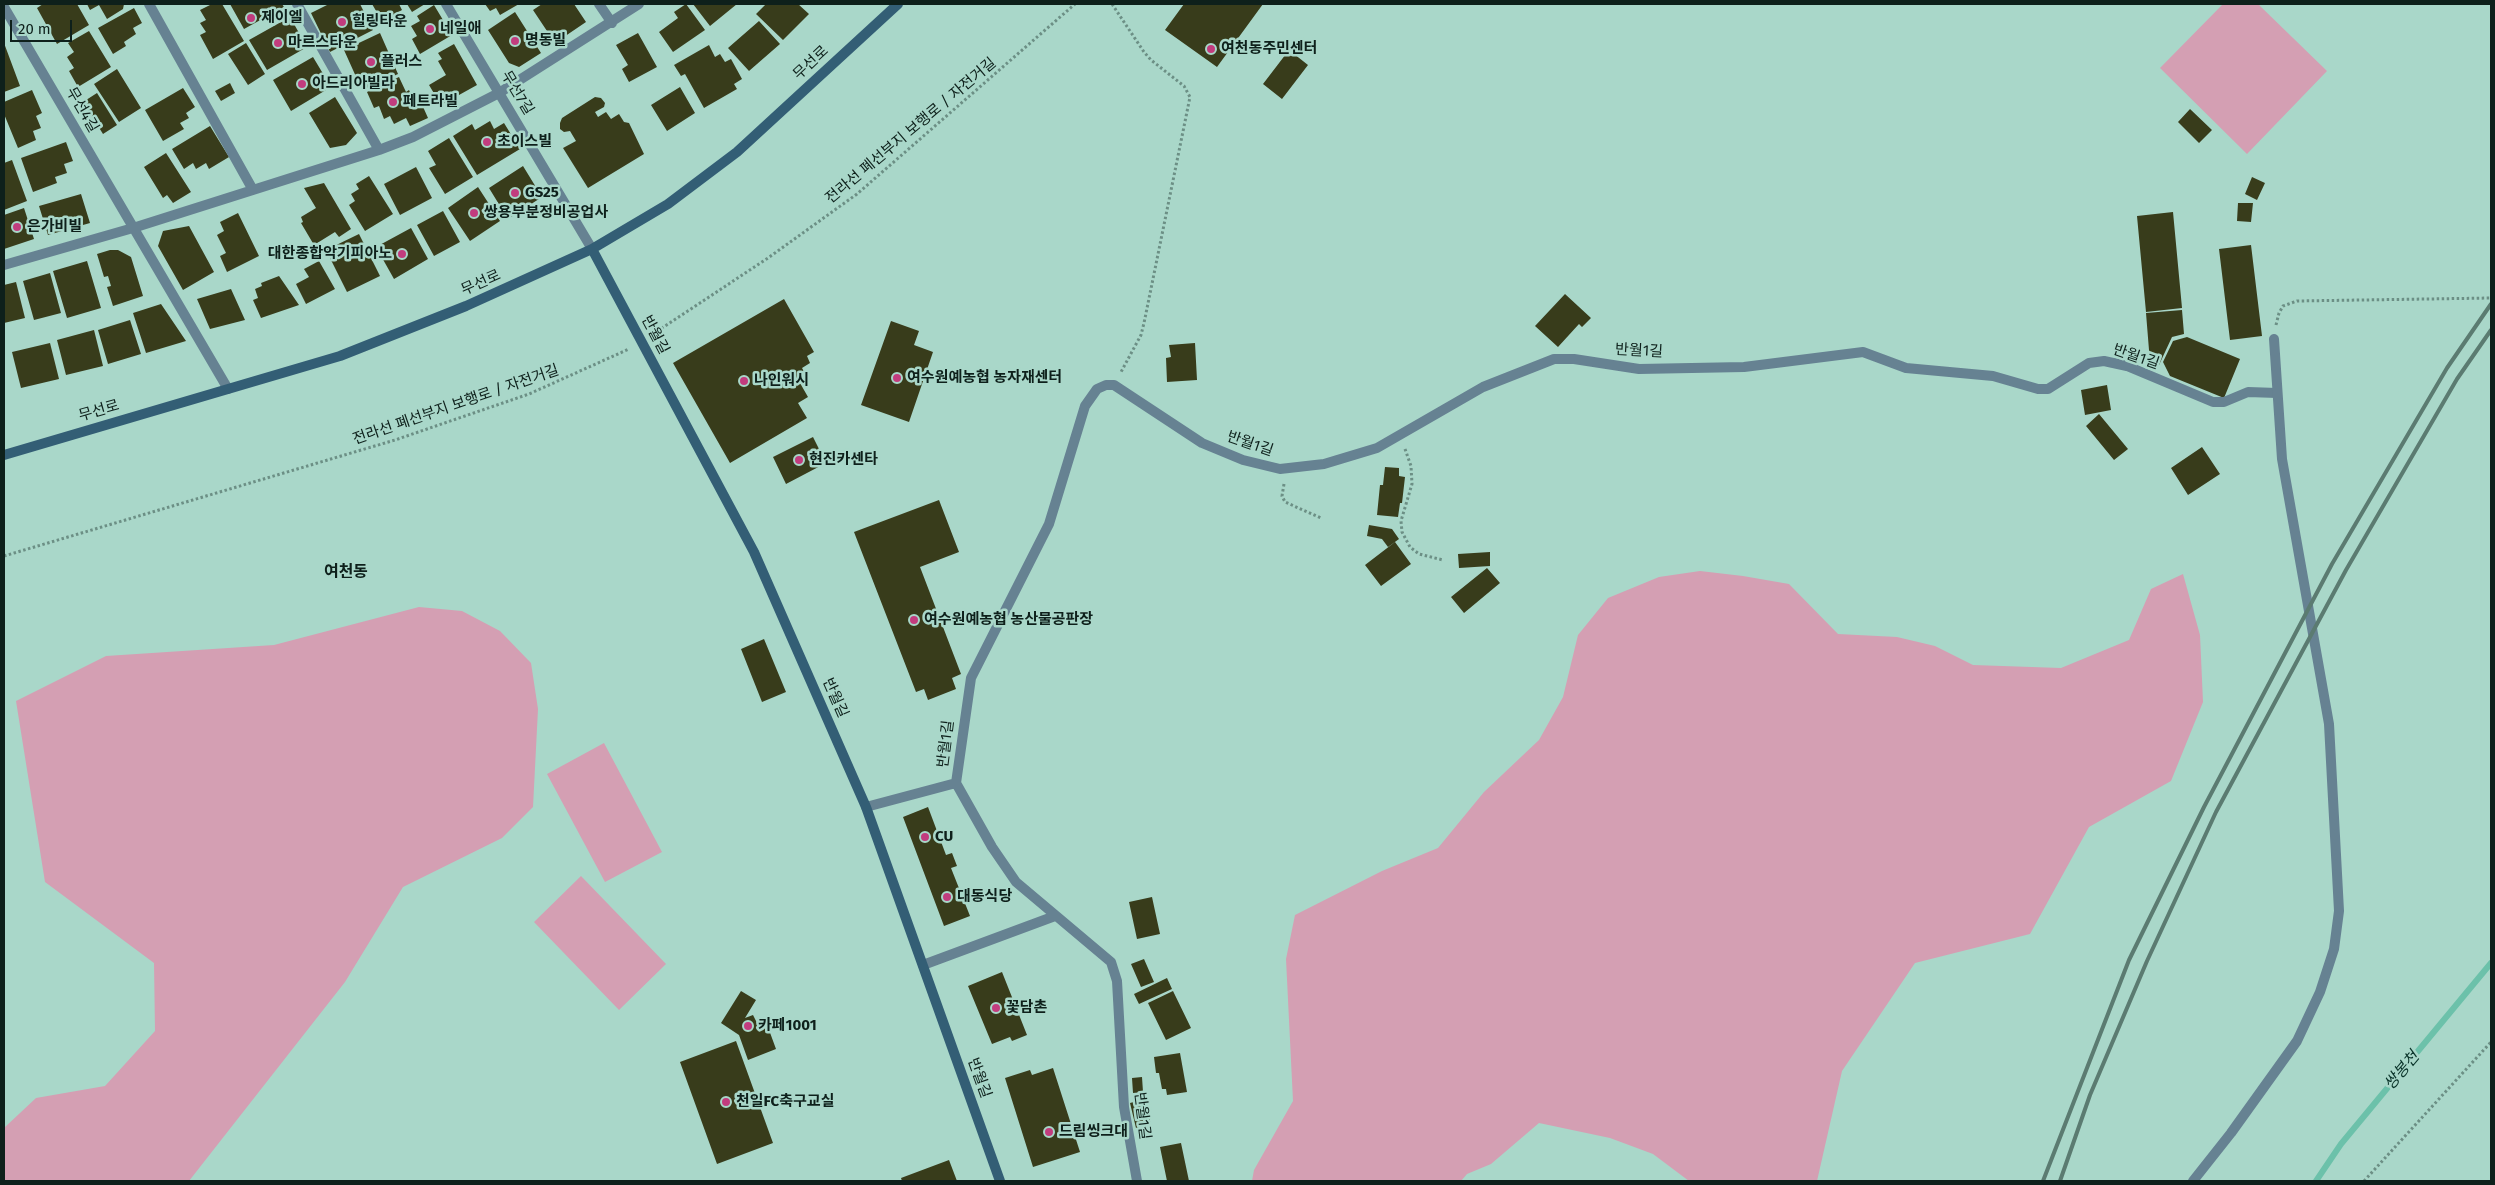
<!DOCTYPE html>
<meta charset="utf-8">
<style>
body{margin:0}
#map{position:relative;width:2495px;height:1185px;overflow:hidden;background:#a9d7c9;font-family:"Fira Sans",sans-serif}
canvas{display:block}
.frame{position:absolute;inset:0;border:5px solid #0e201b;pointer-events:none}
.scale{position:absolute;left:10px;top:20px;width:62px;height:22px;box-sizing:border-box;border:2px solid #0e201b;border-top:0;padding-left:6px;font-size:15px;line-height:18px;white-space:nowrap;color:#0e201b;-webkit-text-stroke:4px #a9d7c9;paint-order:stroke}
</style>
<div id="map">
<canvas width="2495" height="1185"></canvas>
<div class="frame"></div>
<div class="scale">20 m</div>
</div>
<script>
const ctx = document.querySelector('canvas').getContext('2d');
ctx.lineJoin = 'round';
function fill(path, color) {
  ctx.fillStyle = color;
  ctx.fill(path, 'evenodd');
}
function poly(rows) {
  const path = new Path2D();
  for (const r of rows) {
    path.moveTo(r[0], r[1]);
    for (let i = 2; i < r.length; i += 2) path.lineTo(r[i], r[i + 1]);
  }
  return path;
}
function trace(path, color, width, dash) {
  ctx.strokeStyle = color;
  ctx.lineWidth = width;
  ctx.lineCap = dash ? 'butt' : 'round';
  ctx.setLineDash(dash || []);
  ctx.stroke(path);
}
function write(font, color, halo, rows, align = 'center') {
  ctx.font = font + ' "Fira Sans","Noto Sans KR",sans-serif';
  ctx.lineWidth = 5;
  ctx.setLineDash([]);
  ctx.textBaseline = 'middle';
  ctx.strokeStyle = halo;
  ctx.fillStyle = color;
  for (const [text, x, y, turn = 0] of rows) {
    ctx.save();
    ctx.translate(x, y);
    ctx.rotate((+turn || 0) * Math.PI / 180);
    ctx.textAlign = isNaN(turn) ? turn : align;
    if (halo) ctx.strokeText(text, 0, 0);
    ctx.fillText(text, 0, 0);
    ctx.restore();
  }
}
const green = poly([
 [2223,4,2258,4,2327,71,2247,154,2160,68],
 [1700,571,1743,576,1789,584,1838,634,1897,637,1935,646,1973,665,2061,668,2129,640,2151,589,2183,574,2200,635,2203,702,2171,781,2089,827,2030,934,1915,963,1842,1071,1817,1181,1689,1181,1653,1154,1610,1138,1539,1123,1491,1164,1467,1174,1461,1181,1252,1181,1254,1170,1293,1101,1286,959,1295,915,1382,871,1438,848,1484,792,1539,740,1563,697,1578,635,1608,598,1659,577],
 [419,607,462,611,500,631,531,663,538,709,533,807,502,838,403,887,345,982,189,1181,4,1181,4,1128,36,1098,105,1086,155,1031,154,963,45,882,16,701,106,656,274,645],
 [604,743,662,852,605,882,547,774],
 [581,876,666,964,619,1010,534,922]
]);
const stream = poly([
 [2316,1181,2341,1144,2491,963]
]);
const building = poly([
 [43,4,77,4,89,25,57,44,37,8],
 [87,4,124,4,123,9,107,19,99,5,90,10],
 [212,4,222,4,244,41,213,59,200,35,206,32,200,23,206,20,200,10],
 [230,4,282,4,284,7,244,29],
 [329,4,360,4,373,30,330,52,311,13],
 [372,4,399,4,402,10,382,21],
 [407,4,425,4,412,12],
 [485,4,519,4,500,15,496,8,490,11],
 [542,4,574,4,586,22,555,43,533,10],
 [686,4,705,30,673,52,659,32,678,18,674,12],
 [693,4,737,4,710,26],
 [766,4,798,4,809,14,783,40,756,14],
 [1184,4,1263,4,1217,67,1165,30],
 [434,5,452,35,420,54,412,39,417,36,411,26,420,21,417,16],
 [134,8,142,23,133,28,136,34,124,42,126,46,113,54,98,28],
 [515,12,541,53,519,67,509,63,488,30],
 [290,17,307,47,267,70,249,40],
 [759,21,780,44,749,71,728,48],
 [89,31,111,67,78,87,69,71,74,68,67,57,74,52,68,43],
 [380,33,398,74,362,90,344,50],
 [638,33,657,67,629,82,622,69,628,65,616,45],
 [4,43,20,86,4,92],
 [246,43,265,74,248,85,228,54],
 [454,44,477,85,441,105,429,85,446,75,438,61,442,59,438,53],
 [709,45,715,57,720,54,725,62,731,59,742,79,734,84,737,89,704,108,685,74,681,76,674,65],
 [1289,50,1308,65,1282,99,1263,84],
 [313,57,331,87,291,111,273,80],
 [117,69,141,108,119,122,94,84],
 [399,77,406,92,409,90,415,103,420,100,428,118,410,126,406,118,394,124,390,116,384,119,379,106,374,108,367,92],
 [230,83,235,93,221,101,215,91],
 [680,87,695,113,667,131,651,105],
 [183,88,195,107,186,113,189,118,180,123,184,129,163,141,145,110],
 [32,90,42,113,36,116,41,128,33,131,36,140,18,148,4,114,4,102],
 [97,93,117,125,103,134,83,102],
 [335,97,357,133,346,145,330,148,309,113],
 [595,97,601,98,605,103,604,107,595,112,598,117,606,112,611,119,619,114,624,122,629,123,644,154,588,188,563,148,576,141,570,131,564,132,560,129,560,123,562,118],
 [2190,109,2212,130,2199,143,2178,122],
 [490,121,494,129,504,123,520,149,477,175,453,136,472,124,475,130],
 [210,126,229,157,209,169,206,163,196,169,193,163,184,169,172,149],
 [449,138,473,177,445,194,429,168,436,165,428,151],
 [66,142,73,161,64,164,67,173,55,177,57,183,33,192,21,158],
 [166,153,191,192,173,203,167,195,163,198,144,167],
 [12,160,27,201,4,210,4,163],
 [523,166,542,197,508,219,489,188],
 [416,167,432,198,400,215,384,184],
 [369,176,393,214,365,231,349,205,355,201,351,194,359,189,356,184],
 [2252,177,2265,183,2257,200,2245,194],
 [324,183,351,229,339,237,335,232,314,245,301,223,303,222,301,217,316,208,304,188],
 [478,187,500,221,470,241,448,208],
 [81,194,90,223,48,235,39,206],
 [2238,203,2253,203,2251,222,2237,221],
 [24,208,34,239,4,249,4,215],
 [443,211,460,242,434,256,417,225],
 [2173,212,2182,308,2146,312,2137,216],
 [238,213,259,256,227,272,220,256,226,253,217,235,224,231,220,222],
 [189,226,214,272,183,290,158,246,163,231],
 [411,228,428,259,394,279,376,247],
 [359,234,380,276,347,292,326,250],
 [2251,245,2262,336,2230,340,2219,249],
 [110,250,118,250,131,257,143,296,113,306,107,287,111,286,108,276,104,277,97,254],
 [87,261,101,308,67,318,53,271],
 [319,261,335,289,306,304,296,284,309,277,304,269],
 [50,273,61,313,34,320,23,281],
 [279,276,299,305,261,318,253,300,258,298,255,289,262,286,261,283],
 [16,282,25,318,4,323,4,285],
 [231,289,245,320,210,329,197,299],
 [1565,294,1591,318,1582,327,1579,324,1558,347,1535,326],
 [784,299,814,352,807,356,810,363,802,368,808,379,800,383,808,397,798,403,807,418,730,463,673,363],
 [161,304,186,341,146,353,133,313],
 [2182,310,2184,334,2172,337,2159,365,2152,358,2149,350,2146,313],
 [130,320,141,354,108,364,98,330],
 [891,321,919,331,914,345,933,352,909,422,861,405],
 [94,330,103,366,66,375,57,340],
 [2187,337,2240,359,2224,398,2170,376,2163,362,2173,341],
 [50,343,59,379,21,388,12,352],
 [1195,343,1197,380,1167,382,1166,358,1171,357,1169,345],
 [2107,385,2111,410,2085,415,2081,390],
 [2099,414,2128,449,2114,460,2086,426],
 [813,437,826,463,786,484,773,457],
 [2202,447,2220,474,2188,495,2171,468],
 [1385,467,1399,468,1399,476,1405,477,1402,503,1400,503,1398,517,1377,515,1380,485,1383,485],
 [939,500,959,552,920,567,961,674,952,678,956,689,928,700,924,689,916,692,854,532],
 [1369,525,1392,529,1399,539,1388,547,1382,539,1367,536],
 [1395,542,1411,564,1381,586,1365,565],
 [1490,552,1490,566,1459,568,1458,554],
 [1487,568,1500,583,1464,613,1451,597],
 [764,639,786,692,762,702,741,649],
 [928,807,946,855,952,853,957,866,951,868,970,916,944,926,903,817],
 [1152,897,1160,934,1137,939,1129,902],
 [1144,959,1154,982,1141,987,1131,964],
 [1002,972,1027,1035,1012,1041,1010,1037,992,1044,968,986],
 [1167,978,1172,989,1139,1004,1134,994],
 [741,991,756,1000,745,1018,753,1015,757,1023,765,1019,776,1049,748,1060,739,1035,721,1023],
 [1173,991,1191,1028,1166,1040,1148,1003],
 [736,1041,773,1143,717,1164,680,1062],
 [1180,1053,1187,1092,1167,1095,1166,1089,1162,1089,1159,1073,1156,1073,1154,1057],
 [1053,1068,1080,1152,1033,1167,1005,1078,1030,1070,1032,1075],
 [1142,1077,1143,1092,1133,1093,1132,1078],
 [1145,1099,1151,1125,1136,1128,1130,1103],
 [1181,1143,1189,1181,1167,1181,1160,1147],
 [949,1160,957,1181,902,1181,901,1178]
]);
const path = poly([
 [1112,4,1144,52,1151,60,1184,86,1190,97,1144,323,1141,335,1121,372],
 [2276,325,2279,313,2283,306,2297,301,2491,298],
 [653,334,768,258,857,194,1075,4],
 [1405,449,1411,466,1412,484,1401,521,1402,532,1410,547,1419,554,1443,560],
 [1284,484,1282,496,1285,502,1321,518],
 [4,556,395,440,529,394,629,349],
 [2364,1181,2491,1042]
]);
const lane = poly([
 [866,807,956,783],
 [923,965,1055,916],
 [1137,1181,1124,1107,1117,981,1111,962,1016,882,992,847,956,783,971,678,1049,524,1085,406,1097,389,1106,385,1114,385,1202,443,1243,460,1280,469,1324,464,1377,448,1483,387,1554,359,1574,359,1639,369,1744,367,1863,352,1906,368,1993,376,2038,389,2048,389,2089,363,2104,361,2127,366,2213,402,2224,402,2248,392,2277,393]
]);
const street = poly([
 [149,4,253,190],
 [297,4,379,150],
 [446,4,592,249],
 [599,4,612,23],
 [4,7,228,389],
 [4,265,133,228,379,150,413,137,499,93,639,4],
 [2193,1181,2231,1133,2297,1041,2320,992,2334,949,2339,911,2329,724,2282,459,2274,339]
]);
const secondary = poly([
 [592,249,754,552,866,807,1000,1181],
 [4,455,340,356,466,306,592,249,668,204,737,152,898,4]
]);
const rail = poly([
 [2043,1181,2129,960,2204,807,2332,564,2447,368,2491,304],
 [2060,1181,2090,1095,2147,961,2216,812,2346,570,2457,379,2491,330]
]);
const markers = [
 [251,18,5,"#c23c7e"],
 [342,22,5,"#c23c7e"],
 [430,29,5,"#c23c7e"],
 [515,41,5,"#c23c7e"],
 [278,43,5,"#c23c7e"],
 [1211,49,5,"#c23c7e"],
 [371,62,5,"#c23c7e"],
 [302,84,5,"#c23c7e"],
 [393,102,5,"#c23c7e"],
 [487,142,5,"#c23c7e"],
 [515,193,5,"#c23c7e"],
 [474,213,5,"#c23c7e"],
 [17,227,5,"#c23c7e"],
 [402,254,5,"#c23c7e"],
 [897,378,5,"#c23c7e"],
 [744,381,5,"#c23c7e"],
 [799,460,5,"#c23c7e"],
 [914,620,5,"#c23c7e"],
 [925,837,5,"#c23c7e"],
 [947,897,5,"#c23c7e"],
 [996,1008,5,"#c23c7e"],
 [748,1026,5,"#c23c7e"],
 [726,1102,5,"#c23c7e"],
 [1049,1132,5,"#c23c7e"]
];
const poiNames = [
 ["제이엘",261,18],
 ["힐링타운",352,22],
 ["네일애",440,29],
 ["명동빌",525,41],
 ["마르스타운",288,43],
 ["여천동주민센터",1221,49],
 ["플러스",381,62],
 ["아드리아빌라",312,84],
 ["페트라빌",403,102],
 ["초이스빌",497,142],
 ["GS25",525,193],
 ["쌍용부분정비공업사",484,213],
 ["은가비빌",27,227],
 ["대한종합악기피아노",392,254,"right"],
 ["여수원예농협 농자재센터",907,378],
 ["나인워시",754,381],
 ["현진카센타",809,460],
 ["여수원예농협 농산물공판장",924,620],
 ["CU",935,837],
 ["대동식당",957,897],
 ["꽃담촌",1006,1008],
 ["카페1001",758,1026],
 ["천일FC축구교실",736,1102],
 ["드림씽크대",1059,1132]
];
const streetNames = [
 ["무선로",811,63,-43],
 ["무선7길",517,93,59],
 ["무선4길",82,110,60],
 ["전라선 폐선부지 보행로 / 자전거길",911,131,-40],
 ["무선로",481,283,-24],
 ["반월길",655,335,62],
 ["반월1길",1639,351,3],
 ["반월1길",2136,357,19],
 ["전라선 폐선부지 보행로 / 자전거길",456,405,-19],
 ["무선로",99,411,-16],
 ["반월1길",1250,444,19],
 ["반월길",835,698,66],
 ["반월1길",946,744,-83],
 ["반월길",979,1078,70],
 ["반월1길",1142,1116,83]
];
const neighbourhoodNames = [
 ["여천동",346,573]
];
const waterNames = [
 ["쌍봉천",2402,1071,-50]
];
fill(green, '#d49fb3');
trace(stream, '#6cc1aa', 6);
fill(building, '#383c1b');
trace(path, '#6c8f85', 3, [2.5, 2.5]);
trace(lane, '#668292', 10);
trace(street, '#668292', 10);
trace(secondary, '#335e75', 10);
trace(rail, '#5b7b71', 4);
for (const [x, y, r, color] of markers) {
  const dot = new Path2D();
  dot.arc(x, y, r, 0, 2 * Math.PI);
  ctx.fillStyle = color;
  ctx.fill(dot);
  trace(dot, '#a9d7c9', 2);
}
write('bold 15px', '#0e201b', '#a9d7c9', poiNames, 'left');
write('15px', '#0e201b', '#a9d7c9', streetNames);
write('bold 16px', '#0e201b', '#a9d7c9', neighbourhoodNames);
write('italic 16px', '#093329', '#a9d7c9', waterNames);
</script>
